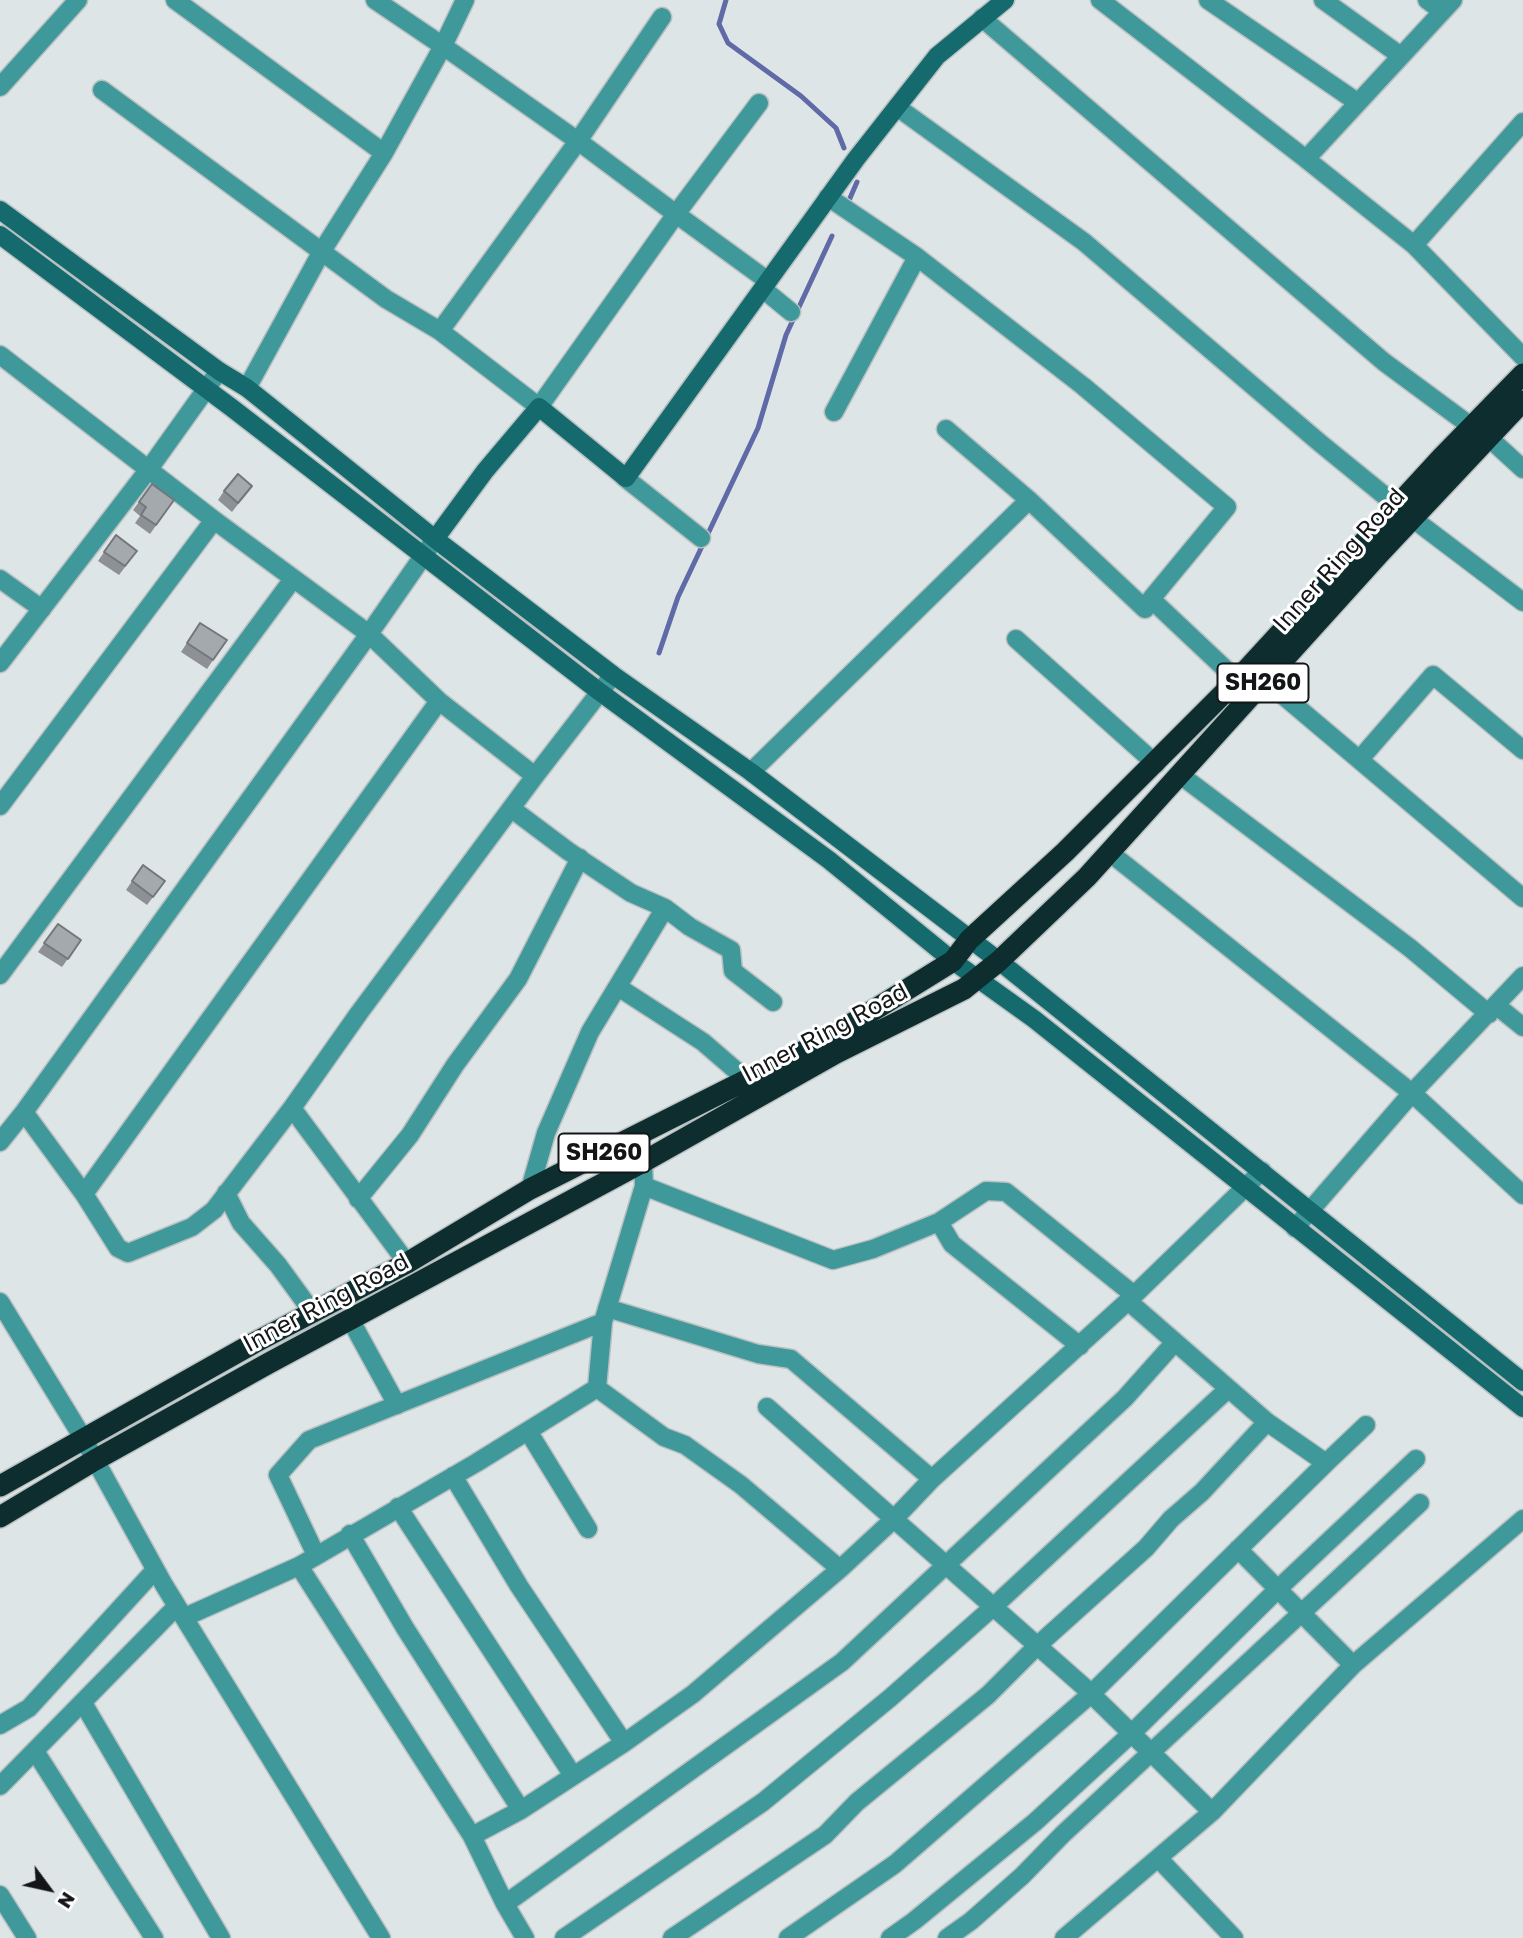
<!DOCTYPE html>
<style>
body{margin:0}
#map{position:relative;width:1523px;height:1938px;overflow:hidden;background:#dee5e7;font-family:"Golos Text",sans-serif}
canvas{display:block}
.north{position:absolute;left:14px;top:1854px;width:70px;height:70px;-webkit-text-stroke:5px #fff;paint-order:stroke;rotate:123deg;font-size:19px;font-weight:700;line-height:28px;text-align:center;color:#131516}
.north::after{content:'';display:block;margin:auto;width:24px;height:32px;background:#131516;clip-path:polygon(50% 0,100% 100%,50% 72%,0 100%)}
</style>
<div id="map">
<canvas width="1523" height="1938"></canvas>
<div class="north">N</div>
</div>
<script>
const ctx = document.querySelector('canvas').getContext('2d');
ctx.lineJoin = 'round';
function poly(rows) {
  const path = new Path2D();
  for (const r of rows) {
    path.moveTo(r[0], r[1]);
    for (let i = 2; i < r.length; i += 2) path.lineTo(r[i], r[i + 1]);
  }
  return path;
}
function trace(path, color, width, dash) {
  ctx.strokeStyle = color;
  ctx.lineWidth = width;
  ctx.lineCap = dash ? 'butt' : 'round';
  ctx.setLineDash(dash || []);
  ctx.stroke(path);
}
function fill(path, color) {
  ctx.fillStyle = color;
  ctx.fill(path, 'evenodd');
}
function write(font, color, halo, rows, align = 'center') {
  ctx.font = font + ' "Golos Text",sans-serif';
  ctx.lineWidth = 6;
  ctx.setLineDash([]);
  ctx.textBaseline = 'middle';
  ctx.strokeStyle = halo;
  ctx.fillStyle = color;
  for (const [text, x, y, turn = 0] of rows) {
    ctx.save();
    ctx.translate(x, y);
    ctx.rotate((+turn || 0) * Math.PI / 180);
    ctx.textAlign = isNaN(turn) ? turn : align;
    if (halo) ctx.strokeText(text, 0, 0);
    ctx.fillText(text, 0, 0);
    ctx.restore();
  }
}
const stream = poly([
 [726,0,719,24,728,43,801,96,836,128,844,148],
 [847,205,857,182],
 [659,653,678,597,758,428,786,335,832,236]
]);
const street = poly([
 [175,0,384,153],
 [375,0,443,46,465,0],
 [1100,0,1306,159],
 [1208,0,1357,102],
 [1323,0,1401,56],
 [1427,0,1442,11],
 [982,18,1384,362,1472,427],
 [0,87,78,0],
 [102,90,386,299,440,331,539,407,676,214,768,281],
 [897,107,1084,242,1320,443,1412,518,1523,602],
 [1523,122,1414,245,1523,357],
 [828,197,917,257,1083,386,1227,507,1151,599,1237,680],
 [1414,245,1306,159,1453,0],
 [763,289,791,312],
 [440,331,578,141,662,17],
 [0,355,214,520,369,634,439,701,535,776],
 [247,388,322,251,384,153,443,46,578,141,676,214,759,103],
 [834,412,917,257],
 [1488,437,1523,469],
 [624,477,701,538],
 [1029,500,1145,609,1151,599],
 [0,579,42,609],
 [1016,639,1156,764],
 [0,663,149,469,219,371],
 [1266,681,1523,898],
 [439,701,84,1194,118,1248,128,1253,192,1227,214,1210,292,1108,359,1013,535,776,613,675],
 [1360,759,1433,675,1523,750],
 [751,772,1029,500,946,429],
 [1179,774,1410,948,1489,1014],
 [0,806,214,520],
 [512,809,568,851,631,893,665,908,590,1032,546,1133,530,1189],
 [1109,852,1412,1093,1523,1195],
 [665,908,690,927,731,950,733,971,773,1002],
 [0,975,293,579],
 [618,987,703,1042,747,1080],
 [1497,1006,1523,1027],
 [292,1108,407,1263],
 [24,1112,84,1194],
 [0,1142,24,1112,369,634,435,539],
 [644,1186,833,1260,873,1249,939,1222,986,1191,1006,1192,1134,1295],
 [226,1193,241,1223,278,1265,313,1313],
 [358,1199,410,1135,455,1065,518,979,580,858],
 [939,1222,952,1244,1080,1346],
 [1295,1228,1412,1093,1523,976],
 [0,1302,83,1438,164,1585,381,1938],
 [607,1308,758,1354,791,1359,932,1479],
 [350,1319,397,1405],
 [597,1388,664,1437,685,1445,741,1485,840,1569],
 [767,1407,1083,1686,1212,1812],
 [528,1431,588,1529],
 [1326,1463,1366,1425],
 [453,1476,519,1586,624,1743],
 [398,1507,572,1774],
 [350,1534,405,1628,521,1810],
 [1238,1549,1353,1665],
 [316,1555,278,1475,309,1440,603,1322],
 [299,1566,472,1836,505,1904,525,1938],
 [185,1617,299,1566,476,1463,597,1388,603,1322,644,1186,643,1162],
 [83,1703,221,1938],
 [0,1725,29,1708,155,1570],
 [35,1751,154,1938],
 [0,1786,177,1606],
 [472,1836,521,1810,624,1743,693,1694,840,1569,894,1519,932,1479,1128,1301,1262,1171],
 [1159,1859,1234,1938],
 [0,1895,27,1938],
 [505,1904,842,1662,1125,1398,1175,1342],
 [564,1938,763,1802,890,1698,992,1608,1228,1389],
 [672,1938,825,1835,857,1802,988,1695,1037,1646,1146,1548,1171,1519,1202,1492,1267,1422],
 [788,1938,895,1864,1091,1694,1326,1463,1267,1422,1128,1301],
 [890,1938,914,1921,1035,1822,1131,1734,1279,1588,1416,1459],
 [947,1938,971,1921,1022,1876,1063,1834,1420,1503],
 [1064,1938,1212,1812,1353,1665,1523,1519]
]);
const secondary = poly([
 [0,210,219,371,247,388,435,539,613,675,751,772,999,961,1523,1382],
 [0,235,232,408,600,692,829,860,953,961,1034,1019,1523,1408],
 [435,539,485,471,539,407,626,478,856,159,937,56,1005,0]
]);
const highway = poly([
 [0,1486,254,1343,407,1263,530,1189,824,1041,953,961,969,940,1065,852,1237,680,1441,458,1523,374],
 [0,1517,95,1460,269,1363,643,1162,836,1053,964,989,999,961,1087,877,1380,553,1523,401]
]);
const wall = poly([
 [152,484,174,500,150,534,135,523,140,516,133,510],
 [224,491,246,494,232,512,218,500],
 [116,535,137,551,119,575,98,561],
 [200,623,227,640,207,669,181,652],
 [143,865,165,881,147,905,126,890],
 [58,924,81,940,62,967,38,952]
]);
const building = poly([
 [238,474,252,486,238,503,224,491,238,474],
 [152,484,174,500,156,525,141,515,146,507,139,502,152,484],
 [116,535,137,551,125,566,104,552,116,535],
 [200,623,227,640,213,660,187,643,200,623],
 [143,865,165,881,153,897,132,881,143,865],
 [58,924,81,940,68,959,44,943,58,924]
]);
const shields = [
 [1263,683,91],
 [604,1153,91]
];
const shieldNames = [
 ["SH260",1263,683],
 ["SH260",604,1153]
];
const streetNames = [
 ["Inner Ring Road",1339,560,-48],
 ["Inner Ring Road",825,1033,-28],
 ["Inner Ring Road",326,1303,-28]
];
trace(stream, '#5f6aa6', 5);
trace(street, '#b9c0c1', 21);
trace(secondary, '#b9c0c1', 21);
trace(highway, '#b9c0c1', 24);
trace(street, '#3f989a', 18);
trace(secondary, '#146a6d', 18);
trace(highway, '#0d2d2e', 21);
fill(wall, '#8d9196');
fill(building, '#a4a9ae');
trace(building, '#73767a', 2);
for (const [x, y, w] of shields) {
  const box = new Path2D();
  box.roundRect(x - w / 2, y - 19.5, w, 39, 5);
  ctx.fillStyle = '#fff';
  ctx.fill(box);
  trace(box, '#131516', 2);
}
write('bold 23px', '#131516', null, shieldNames);
write('24px', '#131516', '#fff', streetNames);
</script>
